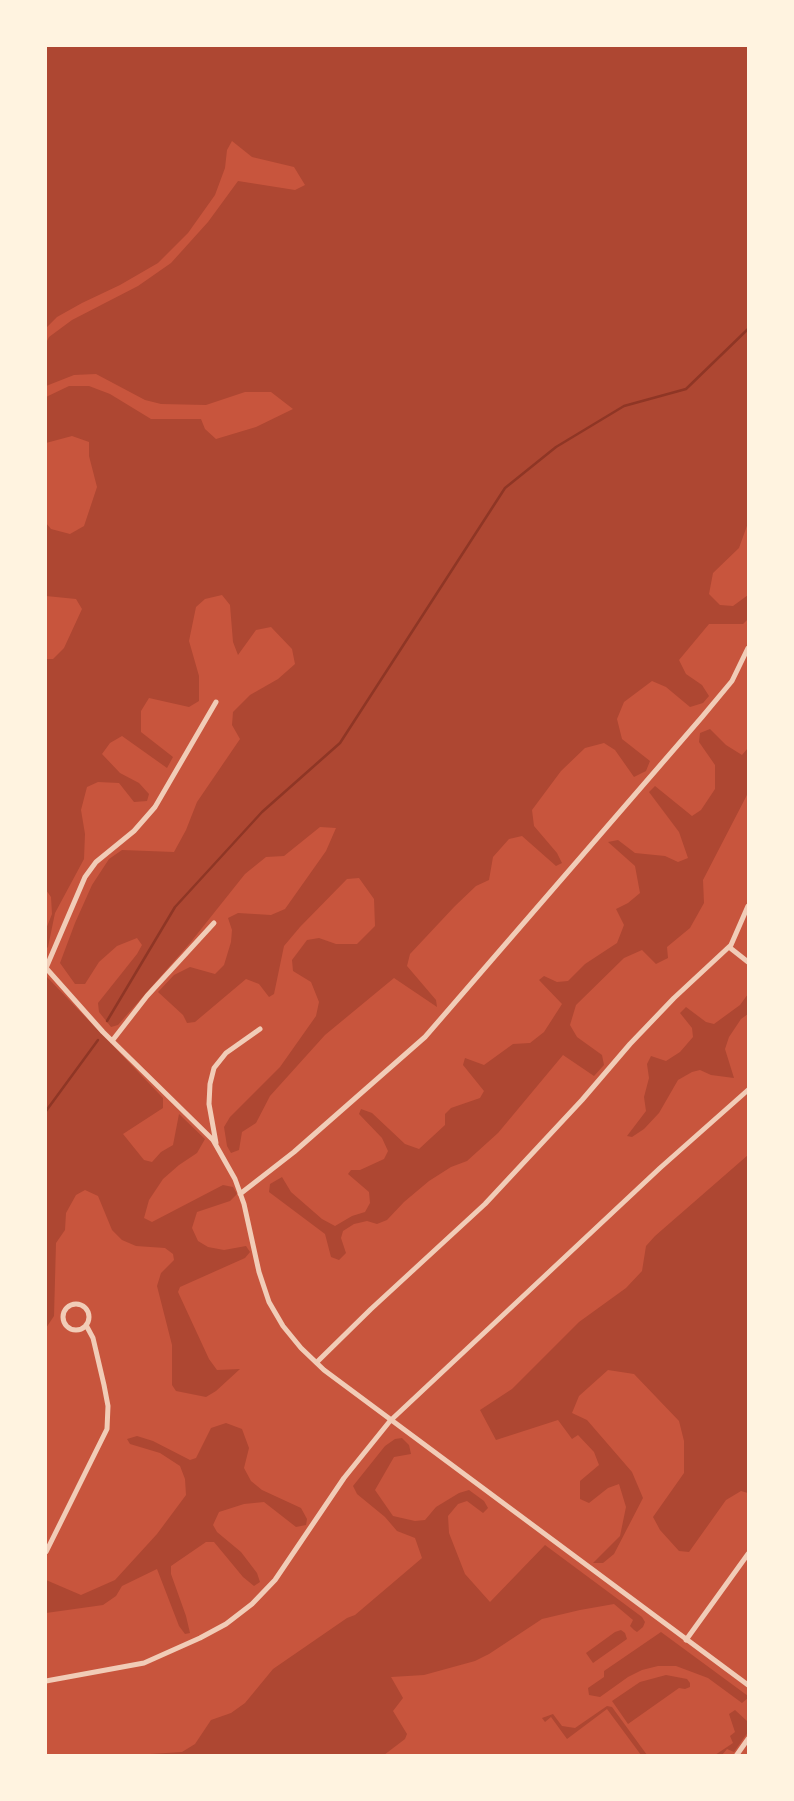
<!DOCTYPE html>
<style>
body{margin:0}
#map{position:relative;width:794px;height:1801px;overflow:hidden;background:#c8553d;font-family:Jost,sans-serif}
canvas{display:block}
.frame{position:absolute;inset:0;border:47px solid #fff3e0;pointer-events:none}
</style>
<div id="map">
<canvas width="794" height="1801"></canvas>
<div class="frame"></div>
</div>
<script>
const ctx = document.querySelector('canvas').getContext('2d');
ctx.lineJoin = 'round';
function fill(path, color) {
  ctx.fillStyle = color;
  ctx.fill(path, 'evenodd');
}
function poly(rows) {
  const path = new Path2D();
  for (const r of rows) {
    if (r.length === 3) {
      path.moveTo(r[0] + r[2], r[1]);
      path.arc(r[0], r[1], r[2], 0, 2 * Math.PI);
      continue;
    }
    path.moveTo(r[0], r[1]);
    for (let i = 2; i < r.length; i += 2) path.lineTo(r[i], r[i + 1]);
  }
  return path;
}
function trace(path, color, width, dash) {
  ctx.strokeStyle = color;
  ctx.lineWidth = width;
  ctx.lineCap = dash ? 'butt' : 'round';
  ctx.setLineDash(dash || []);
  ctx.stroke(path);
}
const green = poly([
 [46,46,748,46,748,523,739,548,713,573,709,594,720,605,733,606,748,595,748,619,743,624,709,624,679,660,686,674,702,685,709,696,703,703,690,707,666,687,652,681,624,702,617,719,622,739,650,761,646,771,634,777,615,750,604,743,585,748,561,771,532,810,534,826,557,853,562,863,556,866,522,836,509,839,493,857,489,880,476,886,455,906,410,954,407,966,436,1000,437,1007,394,978,325,1035,270,1096,256,1123,242,1132,239,1150,231,1153,227,1146,224,1127,230,1117,280,1067,316,1016,319,1002,311,982,293,971,292,960,307,940,319,938,336,944,357,944,375,926,374,899,359,878,347,879,300,927,284,946,274,994,269,997,259,984,246,979,195,1022,187,1023,183,1015,158,992,174,975,190,967,215,974,224,965,231,942,232,930,228,918,238,913,271,915,285,909,326,851,336,828,320,827,284,856,266,857,245,874,190,943,118,1025,111,1027,99,1012,98,1003,137,954,142,945,137,938,117,946,99,962,85,984,75,984,60,963,75,923,92,885,109,859,122,850,174,852,186,830,197,802,240,739,232,725,233,712,250,695,278,679,295,664,292,649,271,627,256,630,238,655,233,642,230,605,222,595,205,599,196,607,189,641,199,676,199,701,189,707,149,698,141,711,141,732,173,757,167,768,122,736,110,743,102,754,120,773,139,783,149,794,147,801,134,802,119,783,98,782,87,787,81,810,85,834,84,859,55,913,48,947,46,949,46,929,52,914,51,897,46,890,46,659,53,659,64,648,82,609,76,599,46,596,46,523,51,529,70,534,84,526,97,487,89,456,89,442,72,436,46,443,46,397,69,386,89,386,110,394,151,419,201,419,205,429,216,439,256,427,293,409,271,392,245,392,206,405,161,404,145,400,96,374,74,375,46,386,46,343,49,337,72,320,138,286,171,263,208,222,238,181,295,190,305,185,294,167,252,157,232,141,227,150,225,168,215,195,188,233,158,263,120,285,82,303,57,317,46,328],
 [710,729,726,745,742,755,748,748,748,793,703,880,704,903,690,928,667,947,668,958,656,964,642,950,624,958,576,1005,570,1025,577,1037,602,1055,604,1065,594,1076,563,1055,498,1133,467,1161,451,1167,429,1181,404,1202,387,1220,377,1224,367,1221,354,1224,343,1231,341,1238,346,1253,339,1260,331,1257,325,1234,269,1192,270,1184,282,1177,291,1192,322,1219,335,1226,352,1216,365,1212,370,1203,369,1192,348,1174,351,1170,360,1170,384,1159,388,1151,382,1138,359,1114,361,1109,372,1113,405,1144,419,1149,445,1125,445,1114,451,1108,480,1098,484,1091,463,1065,465,1058,484,1065,513,1044,530,1043,544,1032,562,1004,539,980,544,976,557,982,568,981,585,964,617,943,624,925,616,909,628,903,640,893,635,866,608,842,618,840,635,853,665,856,678,862,688,858,679,832,649,792,655,786,692,816,701,810,715,789,715,765,699,742,700,733],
 [47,977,163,1098,163,1108,123,1134,144,1160,152,1162,161,1152,173,1145,179,1114,205,1139,197,1153,179,1165,163,1179,149,1200,144,1218,152,1222,223,1185,233,1187,237,1194,230,1201,197,1212,192,1228,198,1241,208,1247,224,1250,246,1246,250,1252,245,1258,180,1287,178,1292,209,1359,217,1370,240,1369,216,1391,206,1397,176,1391,172,1385,172,1345,157,1286,161,1273,174,1260,173,1254,165,1248,136,1246,122,1240,112,1230,98,1196,85,1190,76,1195,66,1213,65,1230,56,1243,54,1316,46,1328],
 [748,994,748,1014,741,1019,729,1037,725,1049,734,1078,711,1075,700,1070,692,1072,678,1080,659,1113,644,1129,632,1137,627,1136,646,1111,644,1097,649,1078,647,1064,651,1056,666,1061,680,1052,693,1037,692,1028,680,1013,686,1007,706,1022,714,1024,740,1005],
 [748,1155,748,1493,741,1491,726,1500,689,1552,679,1551,660,1530,653,1517,684,1473,684,1441,679,1421,634,1374,608,1370,579,1396,572,1413,587,1420,632,1472,643,1498,614,1554,603,1563,593,1563,620,1536,626,1507,619,1484,608,1488,589,1503,580,1499,580,1481,599,1465,594,1452,578,1435,572,1439,558,1420,496,1440,480,1410,512,1389,579,1322,626,1288,642,1271,646,1246,655,1236],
 [226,1423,242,1429,249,1448,244,1468,251,1481,262,1490,301,1508,307,1519,306,1525,296,1527,264,1502,244,1504,219,1512,213,1525,217,1532,241,1552,257,1573,260,1582,254,1586,243,1577,214,1542,206,1542,171,1566,171,1574,186,1616,190,1633,185,1634,179,1626,157,1569,122,1586,116,1596,103,1605,46,1613,46,1580,81,1595,115,1580,157,1534,186,1495,185,1479,180,1466,160,1453,130,1444,127,1439,137,1436,153,1441,190,1460,196,1458,211,1428],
 [402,1438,409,1445,411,1454,394,1457,375,1490,393,1516,415,1521,425,1520,436,1507,459,1493,469,1490,484,1501,488,1508,483,1513,467,1501,458,1504,448,1516,449,1533,465,1574,490,1602,545,1545,642,1617,645,1622,643,1627,637,1632,634,1630,630,1626,633,1620,614,1604,580,1610,542,1619,489,1654,475,1661,424,1675,391,1677,403,1698,393,1711,407,1734,405,1739,384,1755,135,1755,182,1752,195,1744,211,1720,231,1713,245,1703,273,1669,347,1618,355,1615,422,1558,415,1538,397,1531,385,1517,357,1494,353,1486,385,1446,395,1439],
 [621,1630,625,1633,627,1639,593,1663,586,1653,615,1632],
 [661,1632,748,1696,748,1698,742,1703,708,1678,676,1666,658,1666,642,1670,628,1677,600,1697,589,1695,588,1688,604,1677,604,1671],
 [666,1675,687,1679,690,1683,690,1687,685,1689,679,1688,628,1724,612,1701,640,1682],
 [607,1706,612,1707,647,1755,641,1755,607,1709,567,1739,551,1717,545,1722,542,1718,553,1714,562,1726,575,1728],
 [735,1710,747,1721,748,1732,734,1752,727,1749,722,1755,715,1755,733,1743,730,1736,735,1732,729,1714]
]);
const stream = poly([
 [107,1021,175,907,262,812,340,743,505,488,556,447,624,406,686,389,748,329],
 [46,1111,98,1040]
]);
const minor = poly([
 [729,947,748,962],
 [46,968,103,1032,213,1140,235,1179,244,1204,259,1272,269,1302,283,1326,301,1348,324,1370,748,1685],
 [46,968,85,877,96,862,134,831,155,807,216,702],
 [112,1041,147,996,214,923],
 [216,1143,209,1104,210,1084,214,1068,226,1053,260,1029],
 [240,1194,294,1152,425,1037,702,717,732,681,748,648],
 [76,1317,13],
 [317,1362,371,1309,485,1204,582,1100,630,1044,674,998,731,945,748,906],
 [46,1552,107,1429,108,1406,104,1385,93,1338,86,1325],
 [686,1640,748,1554],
 [46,1681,144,1663,200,1638,226,1624,252,1604,275,1580,344,1478,390,1421,660,1168,748,1090],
 [736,1756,748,1739]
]);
fill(green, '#ae4732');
trace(stream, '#8f3625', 2.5);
trace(minor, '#f1ccb7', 5);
</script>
